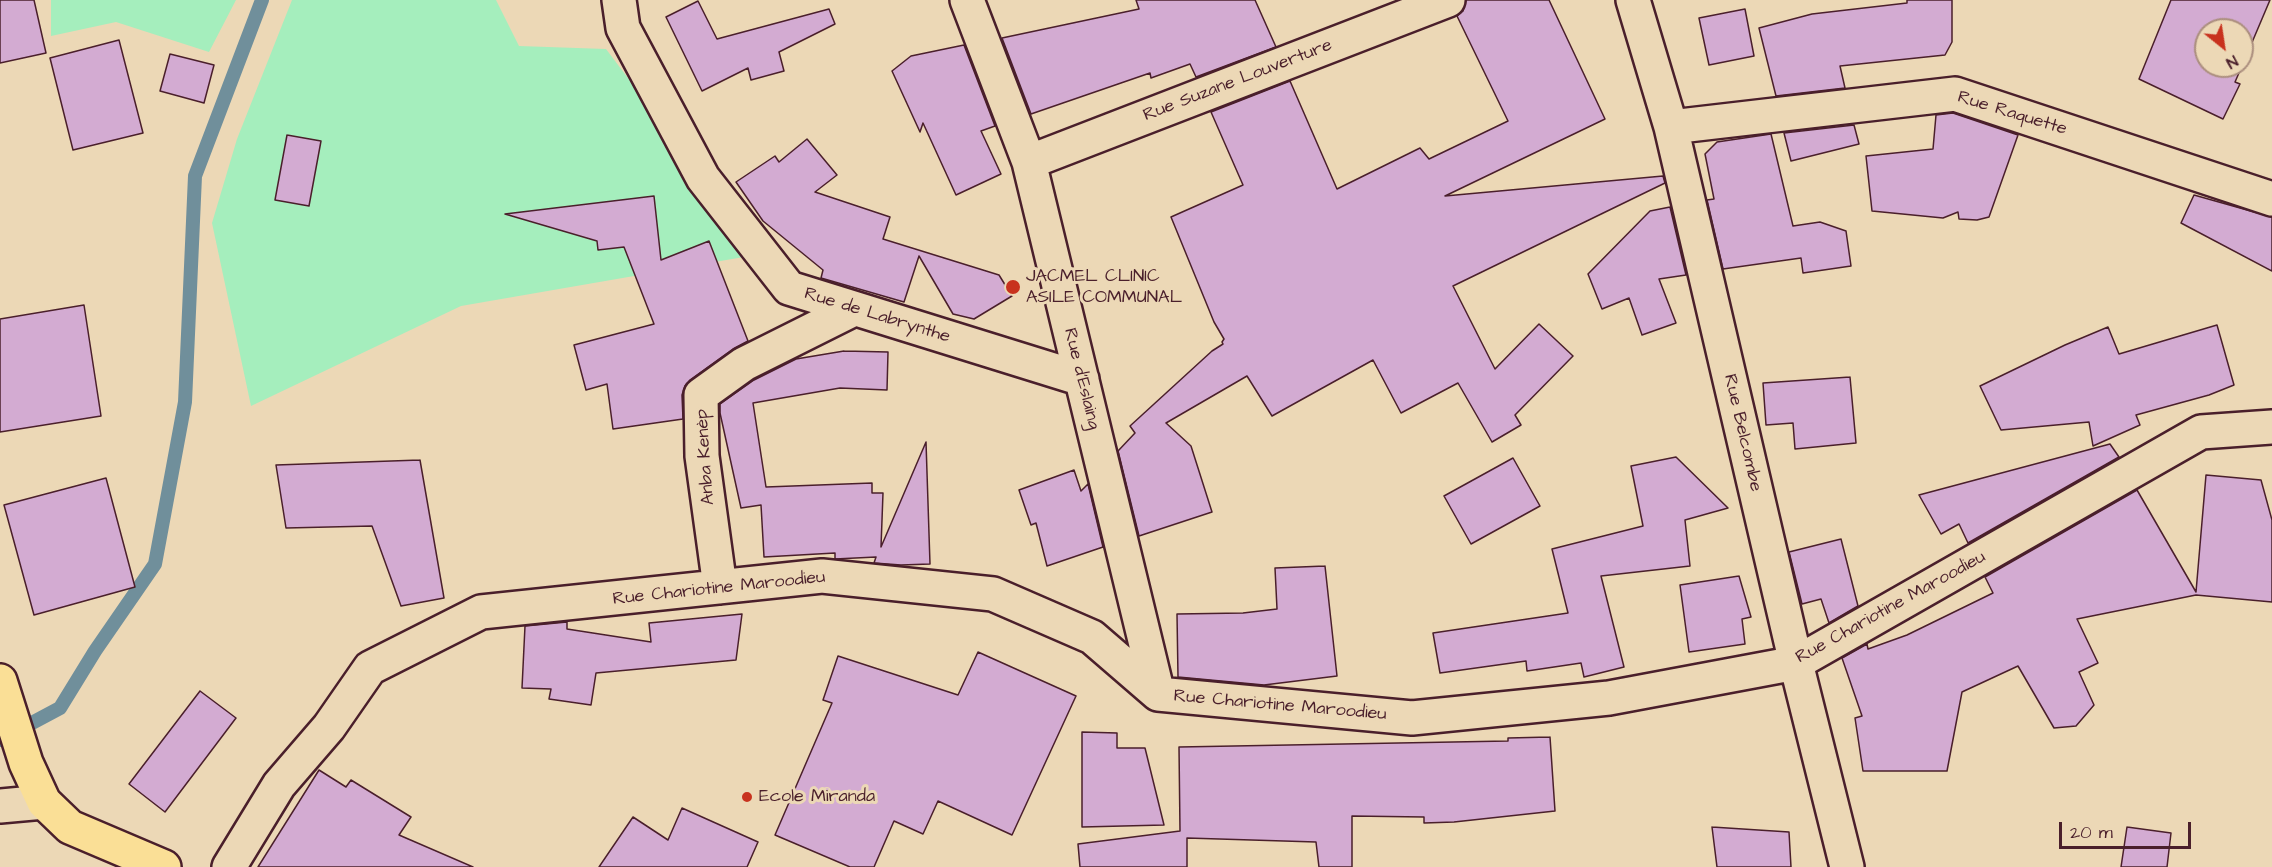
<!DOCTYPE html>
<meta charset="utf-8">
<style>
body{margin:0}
#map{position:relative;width:2272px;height:867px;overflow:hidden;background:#ecd8b6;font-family:"Architects Daughter",sans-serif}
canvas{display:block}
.north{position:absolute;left:2194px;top:18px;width:60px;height:60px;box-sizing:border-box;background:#ecd8b6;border:2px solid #ab8e7e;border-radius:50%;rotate:150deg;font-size:16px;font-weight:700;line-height:24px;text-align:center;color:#4a1f2b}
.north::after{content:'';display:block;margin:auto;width:21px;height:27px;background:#c8321e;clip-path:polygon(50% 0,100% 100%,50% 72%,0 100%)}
.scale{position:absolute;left:2059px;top:822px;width:132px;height:27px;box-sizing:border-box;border:3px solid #4a1f2b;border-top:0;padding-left:8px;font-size:18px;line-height:21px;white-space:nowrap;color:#4a1f2b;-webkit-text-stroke:4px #ecd8b6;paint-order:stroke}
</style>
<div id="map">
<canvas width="2272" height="867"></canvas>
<div class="north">N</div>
<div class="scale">20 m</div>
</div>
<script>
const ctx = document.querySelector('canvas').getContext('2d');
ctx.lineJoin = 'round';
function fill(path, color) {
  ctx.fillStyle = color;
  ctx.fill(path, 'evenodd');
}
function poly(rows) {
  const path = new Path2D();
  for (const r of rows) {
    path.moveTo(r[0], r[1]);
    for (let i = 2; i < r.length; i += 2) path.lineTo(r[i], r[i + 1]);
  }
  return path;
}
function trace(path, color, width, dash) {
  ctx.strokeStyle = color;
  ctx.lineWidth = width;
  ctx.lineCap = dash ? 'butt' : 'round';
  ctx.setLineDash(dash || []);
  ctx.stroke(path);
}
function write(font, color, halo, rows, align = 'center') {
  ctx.font = font + ' "Architects Daughter",sans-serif';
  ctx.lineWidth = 6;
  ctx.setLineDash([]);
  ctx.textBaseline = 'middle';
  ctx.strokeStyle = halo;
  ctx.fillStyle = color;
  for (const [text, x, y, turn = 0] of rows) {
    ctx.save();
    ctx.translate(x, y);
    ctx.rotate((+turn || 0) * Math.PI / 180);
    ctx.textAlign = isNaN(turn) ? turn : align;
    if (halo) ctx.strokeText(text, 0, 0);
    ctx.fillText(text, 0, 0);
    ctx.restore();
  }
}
const green = poly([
 [51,0,236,0,209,52,116,22,51,36],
 [292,0,496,0,519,46,606,49,761,254,461,306,251,406,212,223,237,139]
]);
const stream = poly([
 [0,740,60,708,95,651,155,564,185,402,195,176,262,0]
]);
const building = poly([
 [0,0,34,0,46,53,0,63,0,0],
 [1136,0,1255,0,1276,47,1196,77,1190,64,1151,78,1150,73,1031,114,1002,38,1139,9,1136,0],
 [1466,0,1549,0,1605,119,1445,196,1663,176,1665,183,1453,286,1495,369,1539,324,1573,356,1515,415,1521,425,1492,442,1458,383,1401,413,1373,360,1272,416,1247,376,1166,423,1191,446,1212,512,1139,536,1118,451,1135,433,1130,426,1212,351,1223,344,1222,342,1224,339,1214,322,1171,217,1243,185,1211,112,1290,81,1337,189,1420,148,1429,159,1508,121,1457,16,1463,11,1466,0],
 [1907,0,1952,0,1952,42,1945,55,1840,66,1845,88,1776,96,1759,28,1812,14,1907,3,1907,0],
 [2171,0,2270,0,2242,66,2242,30,2206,30,2206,66,2242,66,2235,82,2240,84,2223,119,2139,79,2171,0],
 [698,1,717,39,829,9,835,24,779,52,784,71,751,80,748,68,702,91,666,17,698,1],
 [1745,9,1754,56,1709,65,1699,18,1745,9],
 [119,40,143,133,73,150,50,58,119,40],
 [964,45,995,126,981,131,1001,174,956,195,923,123,920,132,892,71,911,56,964,45],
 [170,54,214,65,204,103,160,91,170,54],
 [1953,113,2018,135,1989,217,1977,220,1959,219,1958,212,1943,218,1872,211,1866,156,1933,149,1936,115,1953,113],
 [1854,125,1859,144,1791,161,1784,133,1854,125],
 [1771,134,1793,226,1820,222,1846,231,1851,266,1803,273,1801,258,1723,269,1707,200,1714,199,1705,154,1717,142,1771,134],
 [287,135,321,141,309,206,275,200,287,135],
 [807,139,837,175,815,192,890,217,883,239,999,275,1012,296,974,319,953,314,919,256,904,302,821,278,823,270,763,221,736,182,775,156,779,162,807,139],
 [2194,195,2272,217,2272,271,2181,223,2194,195],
 [654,196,661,260,709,241,748,341,733,349,690,380,685,386,682,395,683,419,613,429,607,384,586,390,574,345,654,324,624,247,598,250,597,241,505,214,654,196],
 [1670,207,1686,275,1659,279,1676,323,1642,335,1629,298,1602,309,1588,274,1650,211,1670,207],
 [84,305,101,416,0,432,0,319,84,305],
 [2217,325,2234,385,2209,395,2136,415,2140,425,2093,446,2089,422,2001,430,1980,386,2065,345,2108,327,2119,354,2217,325],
 [844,351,888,352,887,390,840,388,753,403,766,487,872,483,872,493,883,493,881,547,926,442,930,564,901,565,874,563,876,557,835,559,835,553,764,557,761,505,741,508,720,413,720,404,754,380,796,359,844,351],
 [1850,377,1856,443,1795,449,1793,423,1766,425,1763,383,1850,377],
 [2110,444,2119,457,1968,543,1959,524,1941,534,1919,495,2110,444],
 [1676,457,1728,508,1685,520,1690,566,1601,576,1624,667,1584,677,1581,663,1527,671,1526,661,1440,673,1433,633,1568,613,1552,549,1643,526,1631,466,1676,457],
 [1513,458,1540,506,1471,544,1444,496,1513,458],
 [420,460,444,598,401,606,372,526,286,528,276,465,420,460],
 [1074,470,1081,491,1088,484,1103,547,1047,566,1036,523,1031,525,1019,490,1074,470],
 [2206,475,2261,480,2272,520,2272,602,2196,595,2077,619,2098,663,2079,672,2094,705,2076,726,2054,728,2018,666,1962,692,1947,771,1863,771,1855,718,1862,716,1842,658,1867,644,1868,649,1907,635,1993,593,1985,577,2137,490,2196,592,2206,475],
 [106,478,135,587,34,615,4,505,106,478],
 [1841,539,1858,606,1829,623,1821,599,1802,604,1789,552,1841,539],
 [1325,566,1337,676,1264,685,1178,677,1177,614,1243,613,1277,609,1275,568,1325,566],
 [1739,576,1751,617,1742,619,1745,644,1689,652,1680,585,1739,576],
 [742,614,736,660,596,673,591,705,549,699,551,689,522,688,525,626,567,622,567,629,651,642,649,623,742,614],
 [978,652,1076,696,1012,835,938,801,923,834,894,821,874,867,850,867,775,835,832,703,823,700,838,656,958,695,978,652],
 [200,691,236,718,165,812,129,784,200,691],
 [1082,732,1117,733,1117,748,1145,748,1164,825,1082,827,1082,732],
 [1550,737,1555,811,1454,822,1424,823,1424,817,1352,816,1352,867,1319,867,1316,842,1187,838,1187,867,1080,867,1078,844,1180,831,1179,747,1508,741,1508,738,1550,737],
 [319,770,346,787,351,780,411,817,399,835,473,867,258,867,319,770],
 [682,808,758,842,747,867,599,867,633,817,668,840,682,808],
 [1712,827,1789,832,1791,867,1717,867,1712,827],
 [2127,827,2171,833,2167,867,2121,867,2127,827]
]);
const street = poly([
 [619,0,623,28,703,178,789,288,1082,379],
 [967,0,1029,162,1158,694],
 [1633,0,1671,127,1796,663,1847,867],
 [1671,127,1955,94,2272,199],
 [1029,162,1448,0],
 [720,587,702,456,701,395,744,364,854,309],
 [0,806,44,802],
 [229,867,279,785,329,727,370,668,481,612,822,576,993,594,1092,637,1158,694,1412,718,1609,698,1796,663,2201,432,2272,427]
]);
const primary = poly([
 [0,681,26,763,44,802,70,827,164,867]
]);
const markers = [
 [1013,287,8,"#c8321e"],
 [747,797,6,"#c8321e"]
];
const streetNames = [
 ["Rue Suzane Louverture",1238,81,-21],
 ["Rue Raquette",2012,114,17],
 ["Rue de Labrynthe",877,316,17],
 ["Rue d'Eslaing",1081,379,76],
 ["Rue Belcombe",1742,433,77],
 ["Anba Kenèp",706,457,-94],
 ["Rue Chariotine Maroodieu",719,589,-6],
 ["Rue Chariotine Maroodieu",1891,608,-29],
 ["Rue Chariotine Maroodieu",1280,706,5]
];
const poiNames = [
 ["JACMEL CLINIC",1026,277],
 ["ASILE COMMUNAL",1026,298],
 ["Ecole Miranda",759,797]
];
fill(green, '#a5eebd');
trace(stream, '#708f9b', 14);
fill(building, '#d3abd2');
trace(building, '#4a1f2b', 1.5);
trace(street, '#4a1f2b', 38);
trace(primary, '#4a1f2b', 38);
trace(street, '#ecd8b6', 33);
trace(primary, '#fadf96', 33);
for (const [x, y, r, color] of markers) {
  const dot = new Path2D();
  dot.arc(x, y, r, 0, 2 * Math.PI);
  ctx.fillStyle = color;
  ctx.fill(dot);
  trace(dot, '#ecd8b6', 2);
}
write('18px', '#4a1f2b', '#ecd8b6', streetNames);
write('18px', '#4a1f2b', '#ecd8b6', poiNames, 'left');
</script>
